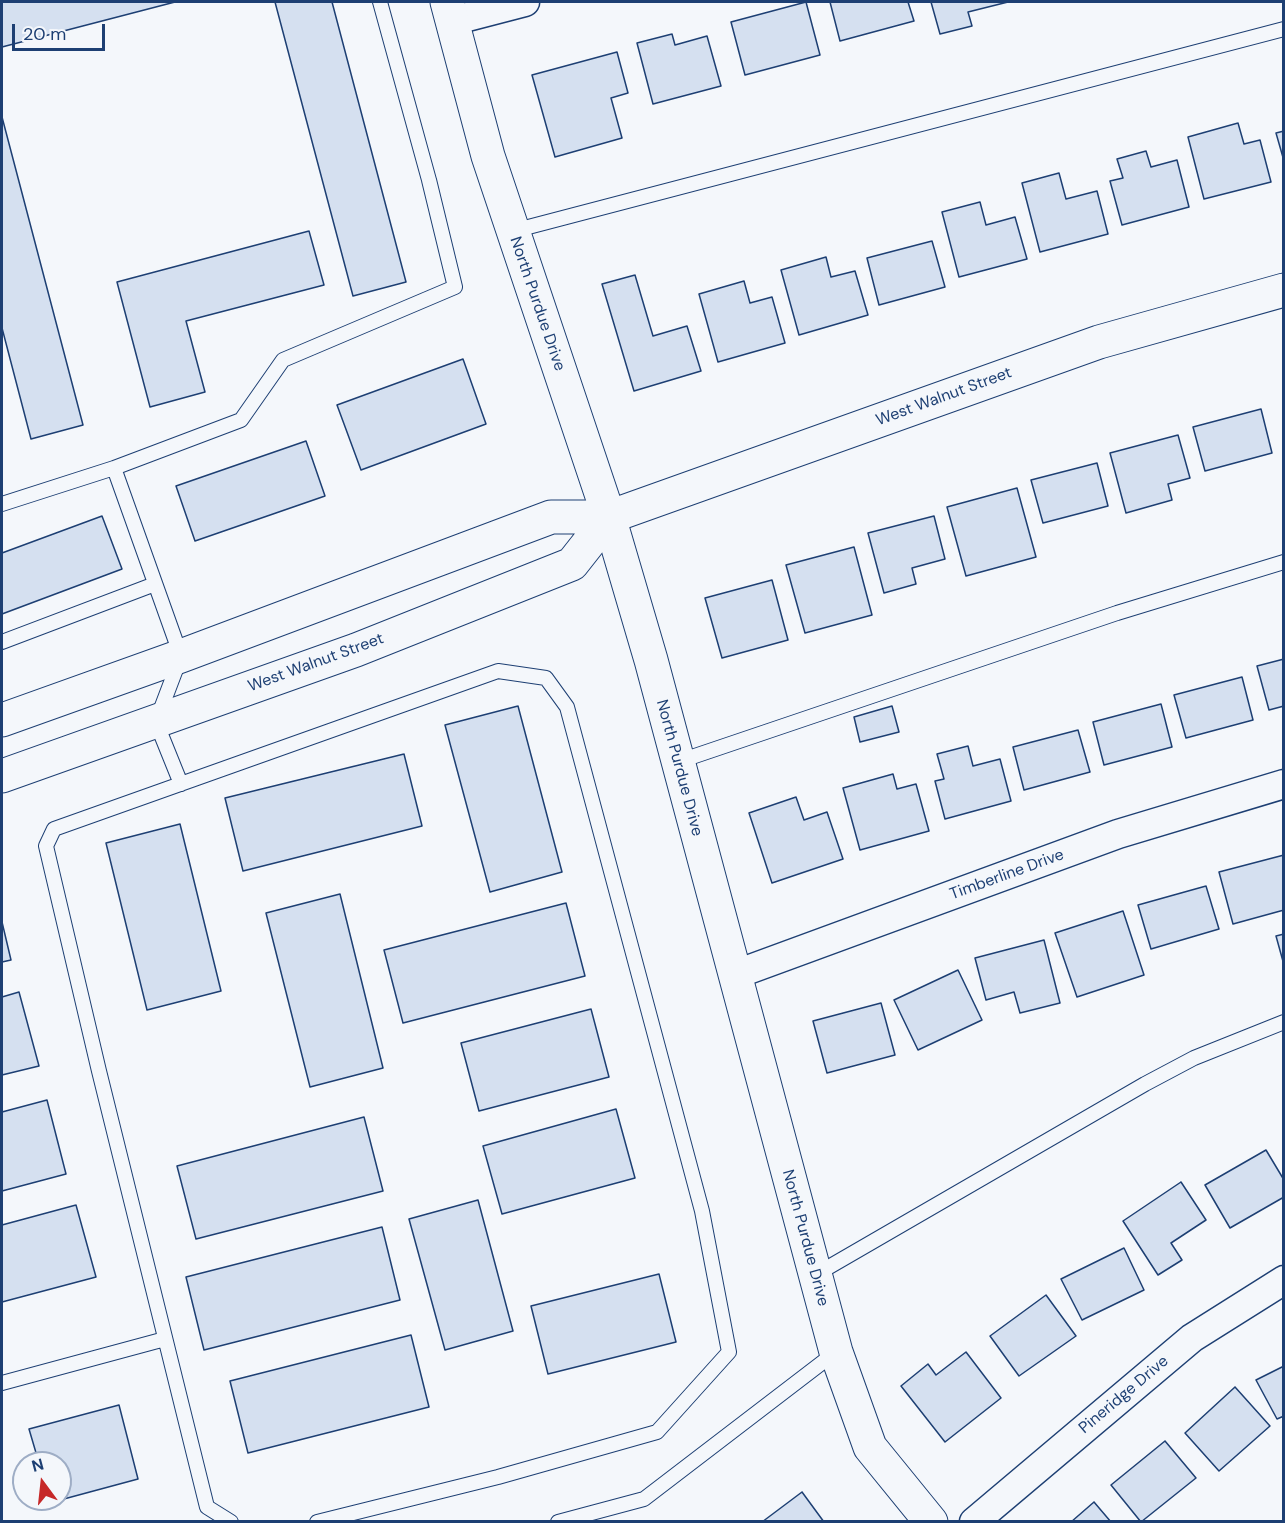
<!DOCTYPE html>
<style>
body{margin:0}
#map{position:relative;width:1285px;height:1523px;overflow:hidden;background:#f4f7fb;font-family:"DM Sans",sans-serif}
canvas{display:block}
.frame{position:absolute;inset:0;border:3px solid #1d3f73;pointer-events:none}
.north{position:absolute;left:12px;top:1451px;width:60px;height:60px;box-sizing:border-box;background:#f4f7fb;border:2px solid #9eadc5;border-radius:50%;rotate:345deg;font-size:16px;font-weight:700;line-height:24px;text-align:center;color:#1d3f73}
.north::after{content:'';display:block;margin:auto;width:21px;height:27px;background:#c62828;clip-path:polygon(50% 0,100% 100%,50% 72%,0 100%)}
.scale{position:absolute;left:12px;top:24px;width:93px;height:27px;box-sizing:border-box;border:3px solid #1d3f73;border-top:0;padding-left:8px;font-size:18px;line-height:21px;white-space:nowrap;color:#1d3f73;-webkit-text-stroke:4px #f4f7fb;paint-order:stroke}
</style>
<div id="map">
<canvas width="1285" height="1523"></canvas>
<div class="frame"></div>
<div class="north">N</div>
<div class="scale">20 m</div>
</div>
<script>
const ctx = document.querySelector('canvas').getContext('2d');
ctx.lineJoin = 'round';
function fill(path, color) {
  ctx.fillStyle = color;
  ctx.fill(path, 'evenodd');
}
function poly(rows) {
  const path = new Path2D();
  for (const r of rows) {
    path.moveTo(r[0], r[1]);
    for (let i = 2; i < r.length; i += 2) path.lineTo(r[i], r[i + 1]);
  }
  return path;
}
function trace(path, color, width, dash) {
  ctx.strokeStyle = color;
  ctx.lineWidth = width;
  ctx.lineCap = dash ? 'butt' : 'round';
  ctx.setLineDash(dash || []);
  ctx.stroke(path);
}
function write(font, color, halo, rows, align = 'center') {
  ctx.font = font + ' "DM Sans",sans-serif';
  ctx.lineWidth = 4.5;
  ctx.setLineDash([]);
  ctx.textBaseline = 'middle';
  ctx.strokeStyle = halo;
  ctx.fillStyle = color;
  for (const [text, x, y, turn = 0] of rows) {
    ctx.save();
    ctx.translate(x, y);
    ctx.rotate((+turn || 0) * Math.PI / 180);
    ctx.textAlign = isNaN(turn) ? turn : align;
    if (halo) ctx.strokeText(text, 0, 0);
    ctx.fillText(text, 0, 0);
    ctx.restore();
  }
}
const building = poly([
 [2,2,175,2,2,47,2,2],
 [275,2,332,2,406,282,353,296,275,2],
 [806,2,820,55,745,75,731,22,806,2],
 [830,2,908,2,914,21,840,41,830,2],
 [931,2,1008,2,968,12,972,26,940,34,931,2],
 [672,34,675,45,707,36,721,86,653,104,637,43,672,34],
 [617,52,628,93,611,98,622,138,555,157,532,75,617,52],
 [2,117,83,425,31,439,2,328,2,117],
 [1238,123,1244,144,1260,140,1271,182,1204,199,1188,137,1238,123],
 [1284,131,1284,161,1276,133,1284,131],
 [1146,151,1151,167,1177,160,1189,207,1122,225,1110,181,1123,178,1117,159,1146,151],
 [1059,173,1066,199,1097,191,1108,234,1040,252,1022,183,1059,173],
 [980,202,986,225,1015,217,1027,259,959,277,942,212,980,202],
 [309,231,324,285,186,321,205,392,150,407,117,282,309,231],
 [932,241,945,287,879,305,867,258,932,241],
 [826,257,831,277,855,271,868,315,799,335,781,270,826,257],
 [635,275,653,336,687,326,701,371,634,391,602,284,635,275],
 [744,281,750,303,772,297,785,343,718,362,699,294,744,281],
 [463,359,486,424,361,470,337,405,463,359],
 [1261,409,1272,453,1205,471,1193,427,1261,409],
 [1178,435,1190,478,1168,484,1172,500,1126,513,1110,453,1178,435],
 [306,441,325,496,195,541,176,486,306,441],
 [1097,463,1108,506,1043,523,1031,480,1097,463],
 [1017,488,1036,557,966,576,947,507,1017,488],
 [102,516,122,569,2,614,2,553,102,516],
 [934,516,945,559,912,568,916,584,884,593,868,533,934,516],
 [854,547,872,615,805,633,786,565,854,547],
 [772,580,788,640,722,658,705,598,772,580],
 [1284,659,1284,706,1269,710,1257,666,1284,659],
 [1242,677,1253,720,1186,738,1174,695,1242,677],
 [1161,704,1172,747,1104,765,1093,722,1161,704],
 [518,706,562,872,490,892,445,725,518,706],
 [892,706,899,732,860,742,854,717,892,706],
 [1078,730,1090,772,1024,790,1013,747,1078,730],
 [968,746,973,766,1000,759,1011,801,945,819,935,781,944,779,937,754,968,746],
 [404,754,422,826,243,871,225,798,404,754],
 [893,774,897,789,916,784,929,831,860,850,843,788,893,774],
 [796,797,804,820,827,812,843,859,772,883,749,813,796,797],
 [180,824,221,991,147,1010,106,843,180,824],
 [1284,855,1284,910,1233,924,1219,872,1284,855],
 [1206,886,1219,929,1151,949,1138,905,1206,886],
 [340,894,383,1068,310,1087,266,913,340,894],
 [566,903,585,976,403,1023,384,950,566,903],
 [1123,911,1144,975,1077,997,1055,933,1123,911],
 [2,922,11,960,2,962,2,922],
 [1284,934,1284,965,1276,936,1284,934],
 [1044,940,1060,1003,1020,1013,1014,992,986,1000,975,958,1044,940],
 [958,970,982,1020,918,1050,894,1000,958,970],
 [19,992,39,1066,2,1075,2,997,19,992],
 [881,1003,895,1055,827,1073,813,1021,881,1003],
 [591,1009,609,1077,479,1111,461,1043,591,1009],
 [47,1100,66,1174,2,1191,2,1112,47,1100],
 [616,1109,635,1178,502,1214,483,1146,616,1109],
 [364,1117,383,1191,196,1239,177,1166,364,1117],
 [1266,1150,1284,1180,1284,1197,1230,1228,1205,1185,1266,1150],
 [1181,1182,1206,1220,1171,1243,1182,1260,1158,1275,1123,1221,1181,1182],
 [478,1200,513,1331,445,1350,409,1219,478,1200],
 [76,1205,96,1277,2,1302,2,1225,76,1205],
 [382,1227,400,1300,204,1350,186,1277,382,1227],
 [1124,1248,1144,1290,1082,1320,1061,1279,1124,1248],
 [659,1274,676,1342,548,1374,531,1306,659,1274],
 [1046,1295,1076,1336,1019,1376,990,1336,1046,1295],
 [411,1335,429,1407,248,1453,230,1381,411,1335],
 [966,1352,1001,1398,945,1442,901,1386,928,1364,936,1375,966,1352],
 [1284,1366,1284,1416,1277,1419,1256,1380,1284,1366],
 [1235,1387,1270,1426,1219,1471,1185,1433,1235,1387],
 [119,1405,138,1479,49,1503,48,1499,60,1499,60,1463,39,1463,29,1429,119,1405],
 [1165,1441,1196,1478,1141,1522,1111,1485,1165,1441],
 [802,1492,824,1522,762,1522,802,1492],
 [1094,1502,1111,1522,1071,1522,1094,1502]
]);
const service = poly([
 [513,231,1284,29],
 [114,468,181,656,156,722,181,784],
 [2,504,114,468,241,420,283,360,455,287,429,180,380,2],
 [2,642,155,584],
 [677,762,1117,613,1284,562],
 [815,1275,1145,1084,1194,1058,1284,1022],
 [2,1383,165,1339],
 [231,1522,207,1507,99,1071,46,846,54,829,498,671,546,678,567,707,702,1211,729,1352,657,1432,498,1477,317,1522],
 [558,1522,644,1499,836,1352]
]);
const minor = poly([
 [452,21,525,2],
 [734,975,1118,834,1284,784],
 [974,1522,1192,1338,1284,1280]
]);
const tertiary = poly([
 [447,2,488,156,609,517,651,660,836,1352,870,1447,931,1522]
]);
const secondary = poly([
 [2,720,181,656,551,517,609,517,1099,342,1284,290],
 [2,776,356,650,572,564,609,517]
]);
const streetNames = [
 ["North Purdue Drive",537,304,71],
 ["West Walnut Street",944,397,-20],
 ["West Walnut Street",316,663,-20],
 ["North Purdue Drive",679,768,75],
 ["Timberline Drive",1007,875,-20],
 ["North Purdue Drive",805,1238,75],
 ["Pineridge Drive",1124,1395,-40]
];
fill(building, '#d5e0f0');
trace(building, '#1d3f73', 1.5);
trace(service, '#1d3f73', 16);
trace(minor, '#1d3f73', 31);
trace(tertiary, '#1d3f73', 35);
trace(secondary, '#1d3f73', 35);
trace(service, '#f4f7fb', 14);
trace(minor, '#f4f7fb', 28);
trace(tertiary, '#f4f7fb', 33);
trace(secondary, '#f4f7fb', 33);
write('16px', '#1d3f73', '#f4f7fb', streetNames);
</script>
